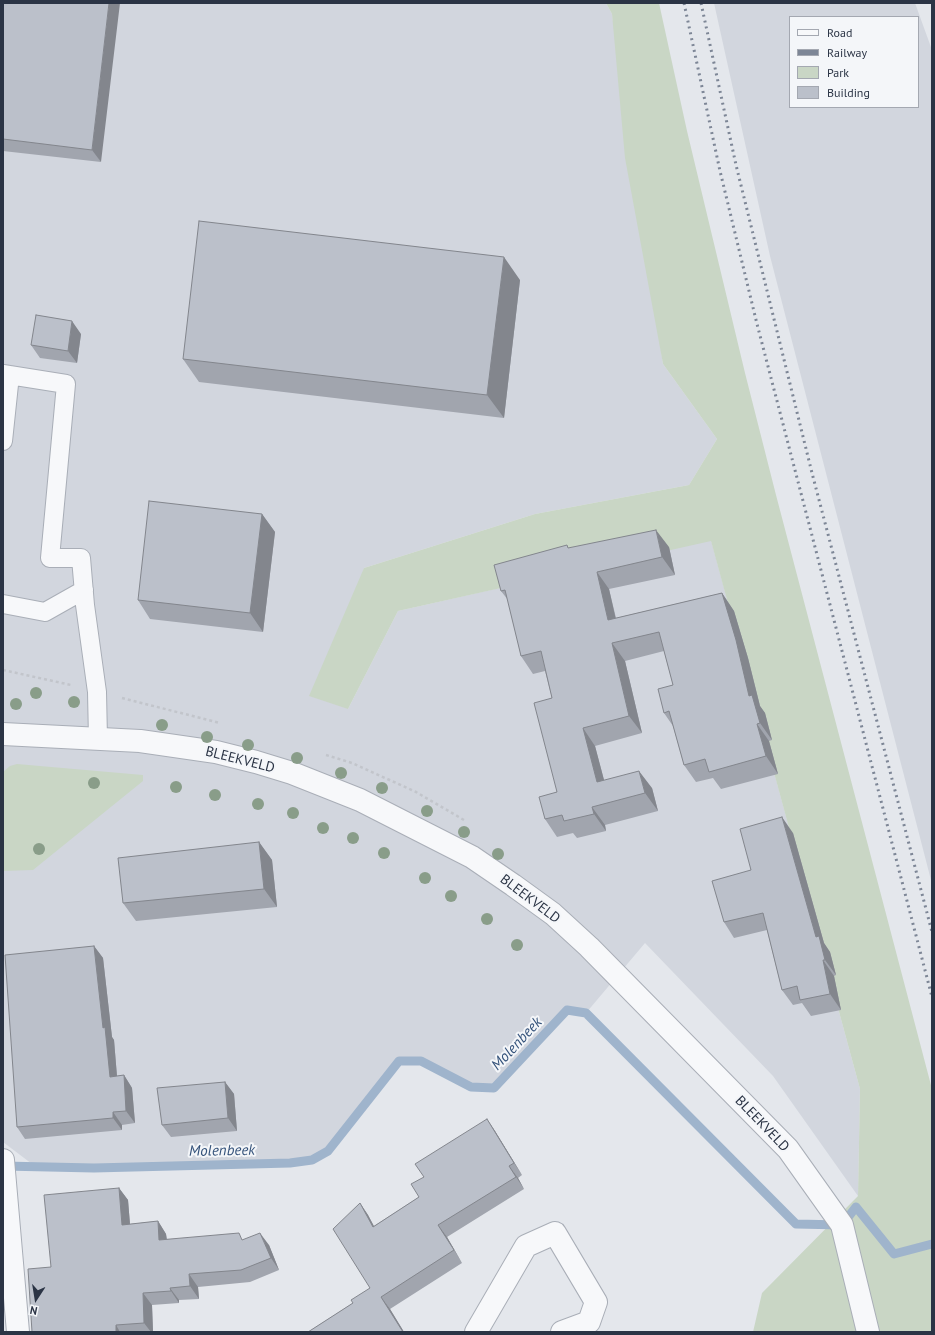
<!DOCTYPE html>
<style>
body{margin:0}
#map{position:relative;width:935px;height:1335px;overflow:hidden;background:#e4e7ec;font-family:"PT Sans",sans-serif}
canvas{display:block}
.frame{position:absolute;inset:0;border:4px solid #2b3445;pointer-events:none}
.legend{position:absolute;left:789px;top:16px;width:130px;height:92px;box-sizing:border-box;background:#f4f6f9;border:1px solid #a4a8b1;margin:0;padding:5px 7px;list-style:none;font-size:12px;color:#2b3445}
.legend li{display:flex;align-items:center;gap:8px;height:20px}
.legend b{width:20px;border:1px solid #a4a8b1}
.north{position:absolute;left:16px;top:1279px;width:40px;height:40px;-webkit-text-stroke:3px #f4f6f9;paint-order:stroke;rotate:192deg;font-size:11px;font-weight:700;line-height:16px;text-align:center;color:#2b3445}
.north::after{content:'';display:block;margin:auto;width:14px;height:18px;background:#2b3445;clip-path:polygon(50% 0,100% 100%,50% 72%,0 100%)}
</style>
<div id="map">
<canvas width="935" height="1335"></canvas>
<div class="frame"></div>
<ul class="legend">
<li><b style="height:5px;background:#f7f8fa"></b>Road</li>
<li><b style="height:5px;background:#7d8696"></b>Railway</li>
<li><b style="height:11px;background:#c9d6c5"></b>Park</li>
<li><b style="height:11px;background:#bbc0ca"></b>Building</li>
</ul>
<div class="north">N</div>
</div>
<script>
const ctx = document.querySelector('canvas').getContext('2d');
ctx.lineJoin = 'round';
function fill(path, color) {
  ctx.fillStyle = color;
  ctx.fill(path, 'evenodd');
}
function poly(rows) {
  const path = new Path2D();
  for (const r of rows) {
    path.moveTo(r[0], r[1]);
    for (let i = 2; i < r.length; i += 2) path.lineTo(r[i], r[i + 1]);
  }
  return path;
}
function trace(path, color, width, dash) {
  ctx.strokeStyle = color;
  ctx.lineWidth = width;
  ctx.lineCap = dash ? 'butt' : 'round';
  ctx.setLineDash(dash || []);
  ctx.stroke(path);
}
function write(font, color, halo, rows, align = 'center') {
  ctx.font = font + ' "PT Sans",sans-serif';
  ctx.lineWidth = 4;
  ctx.setLineDash([]);
  ctx.textBaseline = 'middle';
  ctx.strokeStyle = halo;
  ctx.fillStyle = color;
  for (const [text, x, y, turn = 0] of rows) {
    ctx.save();
    ctx.translate(x, y);
    ctx.rotate((+turn || 0) * Math.PI / 180);
    ctx.textAlign = isNaN(turn) ? turn : align;
    if (halo) ctx.strokeText(text, 0, 0);
    ctx.fillText(text, 0, 0);
    ctx.restore();
  }
}
const built = poly([
 [3,3,606,3,612,14,663,364,717,439,689,485,535,514,364,568,348,709,398,611,711,540,860,1089,858,1196,773,1076,645,943,586,1013,567,1010,494,1088,471,1087,421,1061,399,1061,328,1151,312,1160,290,1163,94,1168,36,1167,3,1142],
 [714,3,915,3,932,50,932,884,770,256],
 [790,17,918,17,918,107,790,107]
]);
const green = poly([
 [606,3,659,3,687,131,745,373,776,495,932,1089,932,1332,753,1332,762,1293,858,1196,860,1089,711,541,398,611,348,709,309,696,364,568,535,514,689,485,717,439,663,364,625,158,612,14],
 [17,764,143,775,143,781,33,870,3,871,3,772,10,766]
]);
const stream = poly([
 [3,1166,94,1168,290,1163,312,1160,328,1151,399,1061,421,1061,471,1087,494,1088,567,1010,586,1013,796,1224,842,1225,856,1207,894,1254,932,1244]
]);
const path = poly([
 [3,670,71,685],
 [122,698,220,723],
 [326,755,352,763,416,792,464,820]
]);
const service = poly([
 [3,374,66,384,50,558,81,558,85,605,97,692,98,739],
 [3,441,10,375],
 [3,604,45,612,84,590]
]);
const minor = poly([
 [3,734,140,741,216,752,256,762,292,773,360,800,472,857,513,885,553,914,589,947,788,1149,842,1225,868,1332],
 [3,1160,18,1332],
 [476,1332,526,1246,555,1233,596,1302,589,1322,562,1332]
]);
const rail = poly([
 [684,3,720,171,757,324,932,997],
 [701,3,736,165,812,473,932,932]
]);
const trees = [
 [36,693],
 [74,702],
 [16,704],
 [162,725],
 [207,737],
 [248,745],
 [297,758],
 [341,773],
 [94,783],
 [176,787],
 [382,788],
 [215,795],
 [258,804],
 [427,811],
 [293,813],
 [323,828],
 [464,832],
 [353,838],
 [39,849],
 [384,853],
 [498,854],
 [425,878],
 [451,896],
 [487,919],
 [517,945]
];
const wall = poly([
 [3,3,101,162,3,151],
 [520,280,504,418,199,382,183,359],
 [81,334,77,363,40,358,31,345],
 [262,514,275,532,263,632,150,619,138,600],
 [669,547,675,575,609,589,616,618,722,593,734,611,748,658,760,706,765,713,772,740,769,741,778,774,721,789,713,778,696,782,684,765,673,726,664,713,673,685,664,651,625,661,642,733,595,746,604,780,652,788,658,811,605,825,606,831,577,838,573,833,557,837,545,819,557,792,552,698,545,671,533,674,521,656,508,600,501,591,569,548],
 [793,833,824,943,830,952,836,975,834,976,841,1010,811,1016,802,1003,793,1005,782,990,767,930,734,938,724,922,751,870],
 [259,842,272,860,277,907,136,921,123,903],
 [94,946,103,958,112,1037,114,1040,117,1076,124,1075,132,1088,135,1123,122,1125,122,1130,25,1139,17,1127],
 [225,1082,234,1094,237,1131,171,1137,162,1125],
 [487,1119,495,1131,522,1175,518,1178,524,1189,447,1237,462,1263,390,1309,404,1332,308,1332,353,1303,370,1288,360,1203,368,1215,374,1226,419,1197,424,1177],
 [119,1188,128,1200,130,1224,158,1221,166,1234,167,1239,243,1240,269,1245,279,1270,250,1282,198,1287,199,1299,179,1300,179,1303,152,1305,153,1332,32,1332,51,1267]
]);
const shadedWall = poly([
 [109,3,120,3,101,162,92,150],
 [504,257,520,280,504,418,487,395],
 [72,321,81,334,77,363,68,351],
 [262,514,275,532,263,632,250,613],
 [656,530,669,547,675,575,662,557],
 [597,572,609,589,620,638,608,620],
 [722,593,734,611,748,658,760,706,765,713,772,740,760,723,749,696],
 [612,643,625,661,642,733,629,716],
 [757,724,769,741,778,774,766,756],
 [583,728,595,746,609,799,597,782],
 [639,771,652,788,658,811,645,793],
 [592,807,605,825,606,831,594,814],
 [782,817,793,833,824,943,830,952,836,975,825,960,816,937],
 [259,842,272,860,277,907,264,889],
 [94,946,103,958,112,1037,114,1040,118,1089,110,1077,103,1028],
 [823,960,834,976,841,1010,830,994],
 [124,1075,132,1088,135,1123,126,1111],
 [225,1082,234,1094,237,1131,228,1118],
 [113,1112,122,1125,122,1130,113,1118],
 [487,1119,495,1131,522,1175,514,1163],
 [509,1166,518,1178,524,1189,516,1177],
 [119,1188,128,1200,131,1237,122,1225],
 [360,1203,368,1215,381,1240,373,1227],
 [158,1221,166,1234,168,1252,159,1240],
 [438,1225,447,1237,462,1263,454,1250],
 [260,1233,269,1245,279,1270,271,1258],
 [189,1274,198,1287,199,1299,190,1286],
 [170,1288,179,1300,179,1303,171,1291],
 [143,1293,152,1305,153,1332,151,1332,144,1323],
 [381,1297,390,1309,404,1332,403,1332],
 [116,1325,120,1332,116,1332]
]);
const building = poly([
 [3,3,109,3,92,150,3,139,3,3],
 [199,221,504,257,487,395,183,359,199,221],
 [36,315,72,321,68,351,31,345,36,315],
 [149,501,262,514,250,613,138,600,149,501],
 [656,530,662,557,597,572,608,620,722,593,736,640,749,696,752,695,760,723,757,724,766,756,709,772,705,759,684,765,669,711,664,713,658,689,673,685,659,632,612,643,629,716,583,728,597,782,639,771,645,793,592,807,594,814,564,821,562,815,545,819,539,797,557,792,534,703,552,698,541,651,521,656,505,590,501,591,494,565,567,545,568,548,656,530],
 [782,817,816,937,819,936,825,960,823,960,830,994,800,1000,797,986,782,990,763,913,724,922,712,881,751,870,740,829,782,817],
 [259,842,264,889,123,903,118,858,259,842],
 [94,946,103,1028,105,1027,110,1077,124,1075,126,1111,113,1112,113,1118,17,1127,5,955,94,946],
 [225,1082,228,1118,162,1125,157,1088,225,1082],
 [487,1119,514,1163,509,1166,516,1177,438,1225,454,1250,381,1297,403,1332,308,1332,353,1303,351,1300,370,1288,333,1229,360,1203,373,1227,419,1197,411,1184,424,1177,415,1164,487,1119],
 [119,1188,122,1225,158,1221,159,1240,239,1233,242,1240,260,1233,271,1258,241,1270,189,1274,190,1286,170,1288,171,1291,143,1293,144,1323,116,1325,116,1332,32,1332,28,1269,51,1267,44,1195,119,1188]
]);
const streetNames = [
 ["BLEEKVELD",240,760,14],
 ["BLEEKVELD",530,899,37],
 ["BLEEKVELD",762,1124,46]
];
const waterNames = [
 ["Molenbeek",517,1044,-47],
 ["Molenbeek",222,1151,-1]
];
fill(built, '#d2d6de');
fill(green, '#c9d6c5');
trace(stream, '#9fb4cc', 9);
trace(service, '#a9aeb7', 20);
trace(minor, '#a9aeb7', 24);
trace(path, '#c2c5cb', 2.5, [3, 3]);
trace(service, '#f7f8fa', 18);
trace(minor, '#f7f8fa', 22);
trace(rail, '#7d8696', 3, [2, 4]);
ctx.fillStyle = '#899d89';
for (const [x, y] of trees) {
  ctx.beginPath();
  ctx.arc(x, y, 6, 0, 2 * Math.PI);
  ctx.fill();
}
fill(wall, '#a1a5ae');
fill(shadedWall, '#83868d');
fill(building, '#bbc0ca');
trace(building, '#83868d', 1);
write('14px', '#2b3445', '#f4f6f9', streetNames);
write('italic 15px', '#34527a', '#f4f6f9', waterNames);
</script>
